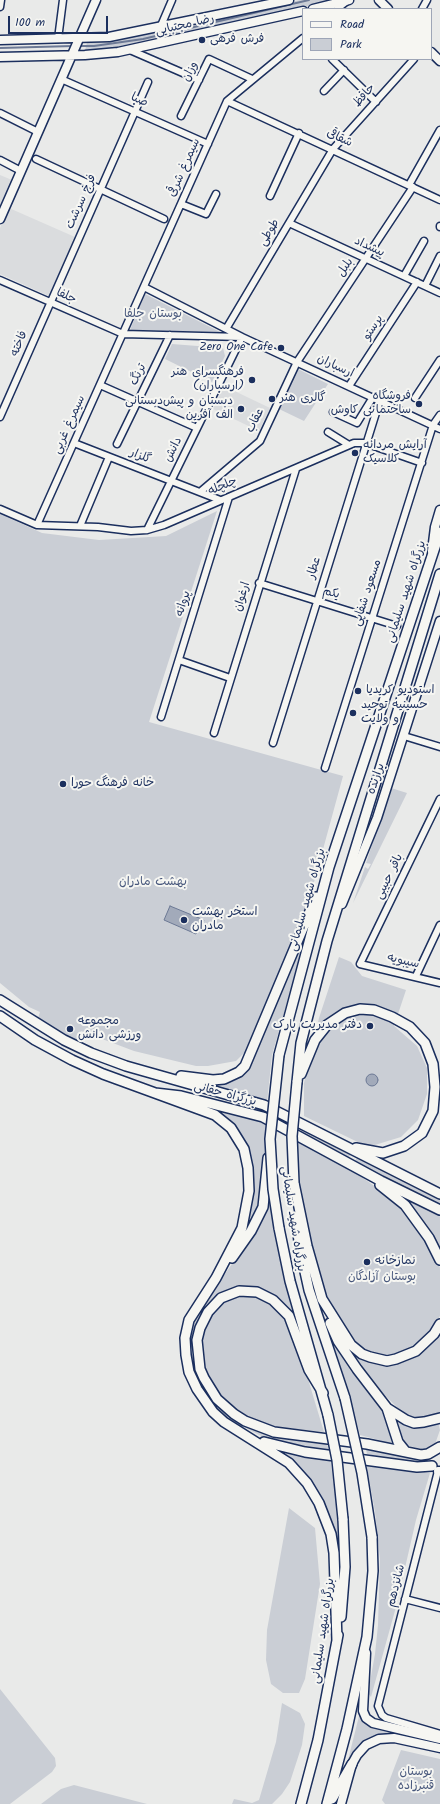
<!DOCTYPE html>
<meta charset="utf-8">
<style>
body{margin:0}
#map{position:relative;width:440px;height:1804px;overflow:hidden;background:#e9eae9;font-family:Kalam,sans-serif}
canvas{display:block}
.legend{position:absolute;left:302px;top:8px;width:130px;height:52px;box-sizing:border-box;background:#f6f6f2;border:1px solid #9ea6b7;margin:0;padding:5px 7px;list-style:none;font-size:12px;color:#1b2f5e}
.legend li{display:flex;align-items:center;gap:8px;height:20px}
.legend b{width:20px;border:1px solid #9ea6b7}
.scale{position:absolute;left:8px;top:16px;width:100px;height:18px;box-sizing:border-box;border:2px solid #1b2f5e;border-top:0;padding-left:5px;font-size:12px;line-height:14px;white-space:nowrap;color:#1b2f5e;-webkit-text-stroke:3px #f6f6f2;paint-order:stroke}
</style>
<div id="map">
<canvas width="440" height="1804"></canvas>
<ul class="legend">
<li><b style="height:5px;background:#f6f6f2"></b>Road</li>
<li><b style="height:11px;background:#caced5"></b>Park</li>
</ul>
<div class="scale">100 m</div>
</div>
<script>
const ctx = document.querySelector('canvas').getContext('2d');
ctx.lineJoin = 'round';
function fill(path, color) {
  ctx.fillStyle = color;
  ctx.fill(path, 'evenodd');
}
function poly(rows) {
  const path = new Path2D();
  for (const r of rows) {
    if (r.length === 3) {
      path.moveTo(r[0] + r[2], r[1]);
      path.arc(r[0], r[1], r[2], 0, 2 * Math.PI);
      continue;
    }
    path.moveTo(r[0], r[1]);
    for (let i = 2; i < r.length; i += 2) path.lineTo(r[i], r[i + 1]);
  }
  return path;
}
function trace(path, color, width, dash) {
  ctx.strokeStyle = color;
  ctx.lineWidth = width;
  ctx.lineCap = dash ? 'butt' : 'round';
  ctx.setLineDash(dash || []);
  ctx.stroke(path);
}
function write(font, color, halo, rows, align = 'center') {
  ctx.font = font + ' Kalam,"Playpen Sans Arabic",sans-serif';
  ctx.lineWidth = 4;
  ctx.setLineDash([]);
  ctx.textBaseline = 'middle';
  ctx.strokeStyle = halo;
  ctx.fillStyle = color;
  for (const [text, x, y, turn = 0] of rows) {
    ctx.save();
    ctx.translate(x, y);
    ctx.rotate((+turn || 0) * Math.PI / 180);
    ctx.textAlign = isNaN(turn) ? turn : align;
    if (halo) ctx.strokeText(text, 0, 0);
    ctx.fillText(text, 0, 0);
    ctx.restore();
  }
}
const built = poly([
 [0,175,12,180,0,206],
 [9,208,75,237,49,296,0,274,0,228],
 [224,386,270,408,259,431,213,409]
]);
const green = poly([
 [300,0,338,0,106,49,85,51,87,42,132,37],
 [145,294,220,332,130,330],
 [172,344,223,348,225,356,212,382,165,359],
 [298,369,328,384,304,421,279,409],
 [217,511,149,722,343,776,310,897,293,945,252,1045,236,1061,208,1066,196,1066,134,1051,81,1031,76,1041,38,1018,40,1012,29,1007,0,983,0,514,42,533,99,540,166,536],
 [391,788,407,793,353,903,365,867,368,869,371,864,366,863],
 [316,901,272,1055,267,1102,196,1081,237,1077],
 [339,957,351,962,362,976,406,990,394,1026,417,1046,427,1068,427,1094,418,1120,401,1137,368,1147,304,1116,304,1083,319,1018],
 [190,1101,266,1123,264,1195,260,1209,233,1252,246,1220,242,1140],
 [301,1124,352,1153,347,1160,301,1134],
 [297,1138,350,1169,403,1206,436,1257,440,1268,440,1316,421,1344,391,1357,379,1356,359,1348,331,1309,310,1246,301,1202,297,1172],
 [358,1157,440,1197,440,1208,353,1163],
 [269,1164,274,1221,283,1271,291,1306,310,1363,295,1324,255,1289,213,1301,195,1355,218,1403,280,1437,327,1444,329,1450,298,1447,265,1438,232,1421,214,1407,201,1387,192,1363,190,1350,192,1328,198,1313,252,1235],
 [395,1194,440,1213,440,1253],
 [304,1249,320,1305,329,1328,337,1346,385,1413,393,1440,390,1443,360,1435,355,1416,317,1306],
 [256,1294,281,1309,295,1336,324,1432,276,1427,241,1416,220,1399,202,1367,200,1337,217,1304,233,1295],
 [440,1333,440,1412,427,1420,413,1417,402,1412,365,1376,351,1357,344,1340,351,1349,400,1362,421,1353],
 [391,1414,398,1419,438,1422,440,1430,434,1447,426,1450,401,1444],
 [271,1447,299,1455,330,1458,336,1498,339,1558,325,1511],
 [366,1449,408,1458,415,1458,419,1460,420,1463,404,1462,367,1454],
 [366,1462,430,1473,416,1520,396,1607,371,1697,368,1693,375,1654,378,1625,380,1559,375,1512],
 [289,1508,315,1528,320,1584,305,1679,299,1693,283,1693,271,1684,266,1660,267,1630],
 [0,1689,55,1758,56,1766,52,1772,10,1804,0,1804],
 [282,1703,300,1713,305,1724,302,1745,290,1782,282,1794,272,1804,232,1804,234,1799,252,1803,259,1800,276,1742],
 [361,1708,361,1713,400,1733,378,1736,362,1743,345,1772],
 [401,1750,440,1759,440,1804,385,1804,382,1800],
 [74,1785,147,1804,41,1804,61,1789]
]);
const water = poly([
 [170,906,204,920,196,934,164,920,170,906],
 [372,1080,6]
]);
const stream = poly([
 [79,46,94,46,143,39,309,0],
 [0,48,73,46]
]);
const minor = poly([
 [0,7,1,0],
 [337,9,346,2],
 [422,9,427,0],
 [160,28,172,0],
 [58,39,63,0],
 [130,50,199,80],
 [332,59,376,102],
 [61,79,208,144],
 [324,91,344,70],
 [227,101,440,200],
 [0,113,38,132],
 [181,116,209,59,252,79],
 [36,159,164,219],
 [0,160,21,171],
 [409,185,440,130],
 [270,196,299,133],
 [181,204,206,214,216,194],
 [289,223,440,293],
 [440,227,440,226],
 [404,276,424,241],
 [0,280,123,334,242,337,440,429],
 [425,286,440,256],
 [144,287,242,337,147,530],
 [226,329,333,149,414,59],
 [100,385,197,428],
 [349,386,417,282],
 [415,398,440,360],
 [333,412,357,423,373,397],
 [0,417,148,82],
 [328,432,349,445],
 [74,443,220,500],
 [117,444,170,335],
 [200,492,260,441,297,362,413,187],
 [0,509,37,525,98,527,131,531,147,530,164,525,354,443,365,443,422,463],
 [37,525,227,101,303,38],
 [80,526,109,457],
 [259,583,397,626],
 [179,660,230,678],
 [161,717,229,497],
 [214,733,296,469],
 [404,736,440,747],
 [273,743,380,400],
 [325,768,433,425,440,415],
 [440,799,360,964,440,983],
 [416,976,440,925],
 [438,1471,378,1706,382,1715,386,1718,440,1734],
 [405,1599,440,1608]
]);
const major = poly([
 [379,0,388,9],
 [313,9,349,0],
 [0,40,109,37,289,0],
 [431,52,440,61],
 [0,57,85,55,118,52,303,11],
 [0,219,96,0],
 [432,551,435,527,440,510],
 [342,904,377,818,440,621],
 [438,1471,440,1471],
 [366,1653,363,1711,366,1718,373,1723,440,1739],
 [341,1804,352,1764,357,1755,366,1745,379,1739,394,1738,440,1748]
]);
const highway = poly([
 [0,1000,64,1040,91,1053,126,1066,264,1105,440,1194],
 [0,1016,35,1040,72,1060,103,1074,155,1093,181,1096,263,1117,381,1181,440,1210],
 [279,1055,329,867,440,532],
 [301,1074,315,1040,327,1025,345,1013,360,1009,374,1010,392,1017,410,1027,425,1043,433,1064,435,1087,433,1111,422,1133,404,1146,383,1153,356,1148],
 [181,1076,213,1080,224,1079,239,1072,245,1066,316,897],
 [297,1082,301,1043,327,941,440,574],
 [155,1093,215,1115,231,1128,244,1149,248,1168,249,1191,242,1228,216,1278,189,1320,185,1338,186,1355,189,1372,197,1389,213,1412,224,1422,289,1463,307,1483,319,1503,331,1534,334,1553,337,1641],
 [294,1183,307,1246,322,1299,351,1345,362,1354,370,1357,387,1361,396,1359,416,1351,434,1334,440,1324],
 [380,1185,405,1205,429,1238,440,1260],
 [296,1218,300,1249,309,1290,345,1398],
 [279,1228,290,1281,328,1415],
 [232,1258,251,1231,263,1207,268,1158],
 [330,1323,338,1341,357,1369,387,1408,406,1420,414,1423,424,1422,440,1418],
 [323,1393,309,1370,289,1316,273,1300,257,1292,239,1291,221,1298,208,1312,200,1328,197,1340,200,1369,204,1378,217,1399,234,1414,245,1421,274,1432,367,1444,421,1455,428,1454,440,1447],
 [387,1408,398,1442,406,1452],
 [264,1442,305,1452,417,1467,432,1466],
 [341,1617,345,1567,343,1519],
 [332,1799,352,1764],
 [301,1804,318,1740,338,1635],
 [327,1804,347,1729,367,1637,373,1571,372,1537]
]);
const highwayBridge = poly([
 [294,1183,292,1136,297,1082],
 [279,1228,273,1189,270,1139,279,1055],
 [345,1398,362,1473,372,1537],
 [328,1415,337,1460,343,1519]
]);
const markers = [
 [202,40,4,"#1b2f5e"],
 [281,348,4,"#1b2f5e"],
 [252,380,4,"#1b2f5e"],
 [272,399,4,"#1b2f5e"],
 [419,404,4,"#1b2f5e"],
 [241,409,4,"#1b2f5e"],
 [355,453,4,"#1b2f5e"],
 [358,691,4,"#1b2f5e"],
 [353,713,4,"#1b2f5e"],
 [63,784,4,"#1b2f5e"],
 [184,920,4,"#1b2f5e"],
 [370,1026,4,"#1b2f5e"],
 [70,1029,4,"#1b2f5e"],
 [367,1262,4,"#1b2f5e"]
];
const streetNames = [
 ["رضا مجتبایی",185,26,-13],
 ["وزان",191,72,-64],
 ["حافظ",365,96,-48],
 ["صبا",139,101,24],
 ["شقاقی",339,139,25],
 ["سیمرغ شرقی",185,168,-66],
 ["فرخ سرشت",82,202,-66],
 ["طوطی",270,233,-59],
 ["پیشداد",369,248,25],
 ["بلبل",346,268,-56],
 ["جلفا",66,297,24],
 ["پرستو",374,328,-57],
 ["فاخته",20,344,-67],
 ["ارسباران",335,367,25],
 ["ترنگ",139,375,-64],
 ["عقاب",256,421,-63],
 ["سیمرغ غربی",70,425,-66],
 ["دانش",174,450,-64],
 ["گلزار",140,457,22],
 ["چلچله",223,487,-23],
 ["عطار",315,568,-73],
 ["بزرگراه شهید سلیمانی",407,592,-72],
 ["مسعود شفاپی",368,593,-72],
 ["یکم",331,594,15],
 ["ارغوان",243,597,-73],
 ["پروانه",184,604,-73],
 ["برازنده",377,779,-71],
 ["باقر حبیبی",390,877,-64],
 ["بزرگراه شهید سلیمانی",308,900,-74],
 ["سیبویه",403,962,13],
 ["بزرگراه حقانی",225,1095,15],
 ["بزرگراه شهید سلیمانی",292,1219,81],
 ["شانزدهم",397,1586,-76],
 ["بزرگراه شهید سلیمانی",324,1631,-82]
];
const poiNames = [
 ["فرش فرهی",210,40],
 ["Zero One Cafe",273,348,"right"],
 ["فرهنگسرای هنر",244,373,"right"],
 ["(ارسباران)",244,387,"right"],
 ["فروشگاه",411,397,"right"],
 ["ساختمانی کاوش",411,411,"right"],
 ["گالری هنر",280,399],
 ["دبستان و پیش‌دبستانی",233,402,"right"],
 ["الف آفرین",233,416,"right"],
 ["آرایش مردانه",363,446],
 ["کلاسیک",363,460],
 ["استودیو کریدیا",366,691],
 ["حسینیه توحید",361,706],
 ["و ولایت",361,720],
 ["خانه فرهنگ حورا",71,784],
 ["استخر بهشت",192,913],
 ["مادران",192,927],
 ["مجموعه",78,1022],
 ["ورزشی دانش",78,1036],
 ["دفتر مدیریت پارک",362,1026,"right"],
 ["نمازخانه",375,1262]
];
const parkNames = [
 ["بوستان جلفا",153,315],
 ["بهشت مادران",153,883],
 ["بوستان آزادگان",382,1278],
 ["بوستان",416,1773],
 ["قنبرزاده",416,1787]
];
fill(built, '#dadcde');
fill(green, '#caced5');
fill(water, '#a2aaba');
trace(water, '#6c7995', 1);
trace(stream, '#6c7995', 2);
trace(minor, '#1b2f5e', 9);
trace(major, '#1b2f5e', 11);
trace(highway, '#1b2f5e', 12);
trace(minor, '#f6f6f2', 6);
trace(major, '#f6f6f2', 8);
trace(highway, '#f6f6f2', 9);
trace(highwayBridge, '#1b2f5e', 12, []);
trace(highwayBridge, '#f6f6f2', 9);
for (const [x, y, r, color] of markers) {
  const dot = new Path2D();
  dot.arc(x, y, r, 0, 2 * Math.PI);
  ctx.fillStyle = color;
  ctx.fill(dot);
  trace(dot, '#f6f6f2', 1.5);
}
write('12px', '#1b2f5e', '#f6f6f2', streetNames);
write('12px', '#1b2f5e', '#f6f6f2', poiNames, 'left');
write('12px', '#47577c', '#f6f6f2', parkNames);
</script>
